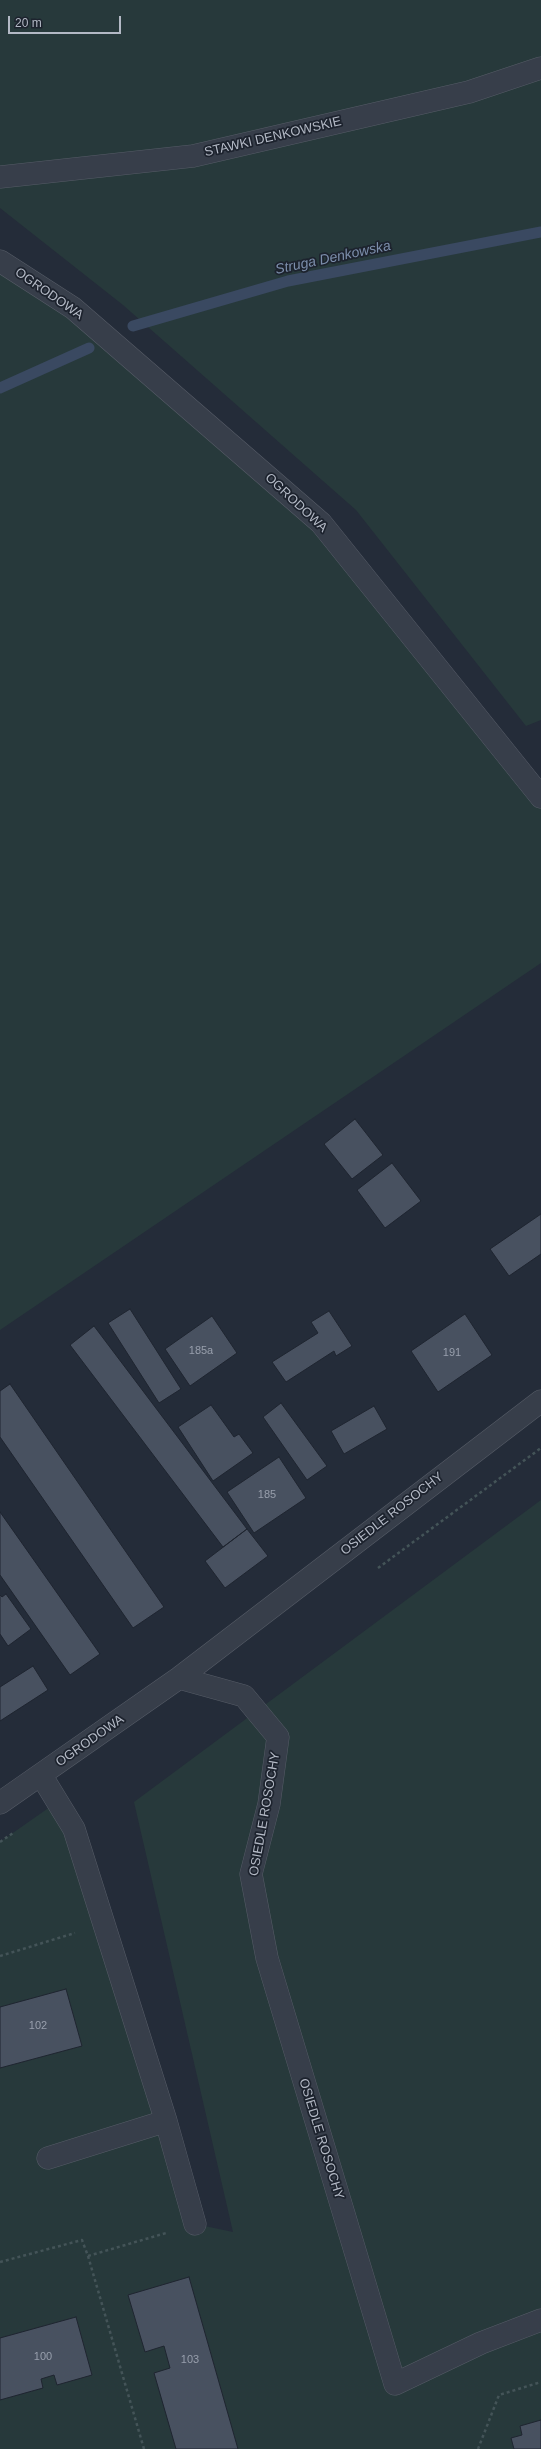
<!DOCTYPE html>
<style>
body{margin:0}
#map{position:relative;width:541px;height:2449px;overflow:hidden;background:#242c39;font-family:Arial,sans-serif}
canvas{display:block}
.scale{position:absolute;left:8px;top:16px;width:113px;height:18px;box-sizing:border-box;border:2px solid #b3b9c5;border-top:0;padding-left:5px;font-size:12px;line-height:14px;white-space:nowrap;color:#b3b9c5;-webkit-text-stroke:3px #1d232e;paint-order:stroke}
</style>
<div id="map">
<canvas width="541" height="2449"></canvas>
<div class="scale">20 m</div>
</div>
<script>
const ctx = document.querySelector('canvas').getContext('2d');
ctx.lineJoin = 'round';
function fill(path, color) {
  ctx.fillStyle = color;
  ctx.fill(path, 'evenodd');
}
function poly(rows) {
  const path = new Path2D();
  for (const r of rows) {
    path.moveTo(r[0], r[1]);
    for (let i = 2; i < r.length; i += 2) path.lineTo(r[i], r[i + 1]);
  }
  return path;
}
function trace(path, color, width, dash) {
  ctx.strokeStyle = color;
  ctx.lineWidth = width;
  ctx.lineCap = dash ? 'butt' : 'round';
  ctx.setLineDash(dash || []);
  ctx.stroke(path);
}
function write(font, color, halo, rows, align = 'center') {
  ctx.font = font + ' Arial,sans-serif';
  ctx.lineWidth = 3.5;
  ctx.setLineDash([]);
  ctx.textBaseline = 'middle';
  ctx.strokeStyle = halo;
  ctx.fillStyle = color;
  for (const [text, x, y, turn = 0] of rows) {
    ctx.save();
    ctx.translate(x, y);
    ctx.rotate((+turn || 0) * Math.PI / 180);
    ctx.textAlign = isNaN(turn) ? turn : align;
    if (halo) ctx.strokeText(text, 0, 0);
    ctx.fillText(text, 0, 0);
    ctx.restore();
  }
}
const green = poly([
 [0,0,541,0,541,720,526,726,356,510,123,305,0,208],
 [0,261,321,523,541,797,541,963,0,1330],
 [541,1500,541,2449,0,2449,0,1842,57,1802,195,2224,233,2232,134,1802]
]);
const stream = poly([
 [133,326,288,281,541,232],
 [0,388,89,348]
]);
const building = poly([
 [355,1119,383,1155,352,1179,324,1144,355,1119],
 [392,1163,421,1201,385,1228,357,1190,392,1163],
 [541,1214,541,1254,509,1276,490,1249,541,1214],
 [130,1309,181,1389,159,1403,108,1323,130,1309],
 [329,1311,352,1346,336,1356,334,1351,286,1382,272,1362,318,1333,311,1322,329,1311],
 [465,1314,492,1355,438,1392,411,1351,465,1314],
 [212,1316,237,1353,190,1386,165,1349,212,1316],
 [94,1326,247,1529,223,1547,70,1345,94,1326],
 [10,1384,164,1607,133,1628,0,1437,0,1391,10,1384],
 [281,1403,327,1466,307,1480,263,1417,281,1403],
 [211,1405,234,1437,239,1434,253,1453,213,1481,178,1427,211,1405],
 [374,1406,387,1429,344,1454,331,1431,374,1406],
 [279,1457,306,1498,254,1533,227,1492,279,1457],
 [0,1512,100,1654,70,1675,0,1575,0,1512],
 [247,1529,268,1556,225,1588,205,1561,247,1529],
 [6,1594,31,1629,8,1646,0,1634,0,1595,2,1597,6,1594],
 [33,1666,48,1690,0,1721,0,1687,33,1666],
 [66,1989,82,2046,0,2068,0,2007,66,1989],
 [189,2277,238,2449,176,2449,154,2373,170,2368,164,2346,145,2352,128,2295,189,2277],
 [76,2317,92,2375,57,2385,54,2375,41,2379,43,2388,0,2400,0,2338,76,2317],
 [541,2420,541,2449,514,2449,511,2438,522,2435,520,2426,541,2420]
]);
const path = poly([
 [378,1568,541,1448],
 [0,1842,13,1833],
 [0,1956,75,1933],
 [88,2256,144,2449],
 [0,2262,82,2240,88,2256,166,2233],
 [478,2449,499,2395,541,2382]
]);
const minor = poly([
 [0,177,193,156,469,92,541,68],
 [0,261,73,308,321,523,541,797],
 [179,1678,244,1696,278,1737,269,1804,251,1874,267,1958,395,2384,481,2343,541,2320],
 [41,1775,74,1829,166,2121,195,2224],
 [0,1803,179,1678,541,1401],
 [48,2158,166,2121]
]);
const numberNames = [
 ["185a",201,1351],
 ["191",452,1353],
 ["185",267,1495],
 ["102",38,2026],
 ["100",43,2357],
 ["103",190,2360]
];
const streetNames = [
 ["STAWKI DENKOWSKIE",273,137,-13],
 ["OGRODOWA",49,294,35],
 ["OGRODOWA",296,503,43],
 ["OSIEDLE ROSOCHY",392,1514,-38],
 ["OGRODOWA",90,1741,-35],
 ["OSIEDLE ROSOCHY",265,1814,-80],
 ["OSIEDLE ROSOCHY",321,2139,73]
];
const waterNames = [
 ["Struga Denkowska",333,258,-12]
];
fill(green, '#27393b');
trace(stream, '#3a4961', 11);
fill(building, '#485160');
trace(building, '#1f2530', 1);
trace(minor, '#565c67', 23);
trace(path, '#445458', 2.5, [3, 3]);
trace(minor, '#373e4a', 22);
write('11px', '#989fac', null, numberNames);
write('13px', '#b3b9c5', '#1d232e', streetNames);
write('italic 14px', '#7c8eab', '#1d232e', waterNames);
</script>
